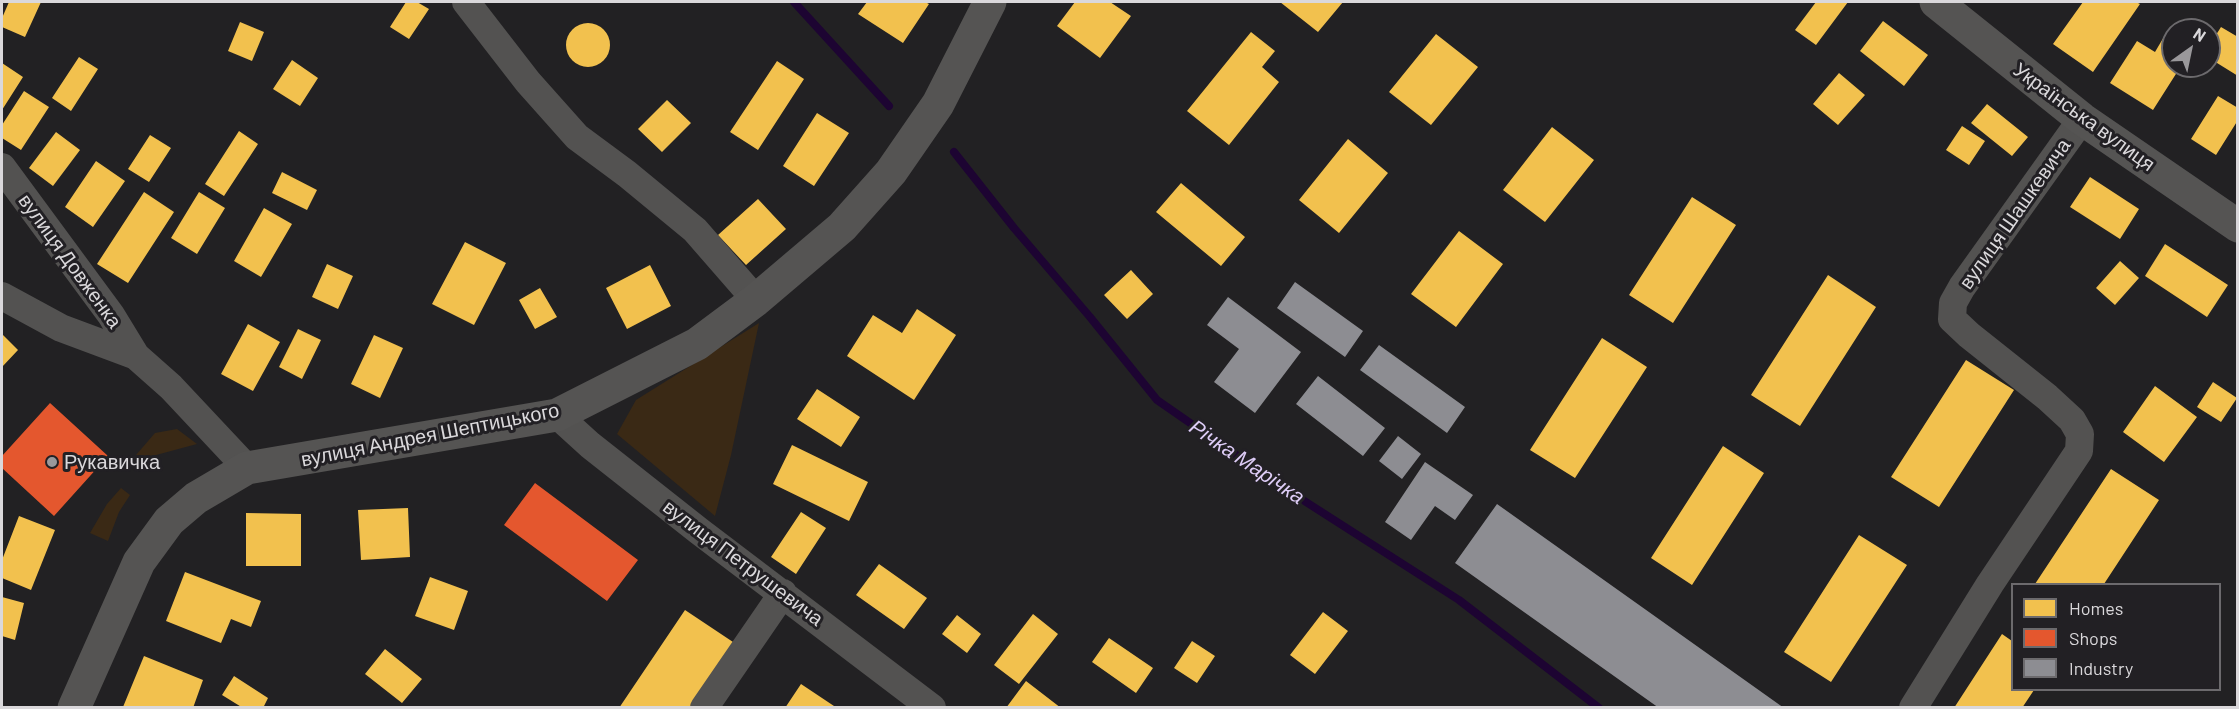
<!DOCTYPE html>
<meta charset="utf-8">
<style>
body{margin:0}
#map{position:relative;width:2239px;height:709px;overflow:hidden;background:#222123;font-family:Barlow,sans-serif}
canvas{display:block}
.frame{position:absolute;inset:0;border:3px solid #dad8db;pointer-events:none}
.legend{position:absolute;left:2011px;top:583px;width:210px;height:108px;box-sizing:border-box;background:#222024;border:2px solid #6c6a6d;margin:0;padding:8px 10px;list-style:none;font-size:18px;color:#dad8db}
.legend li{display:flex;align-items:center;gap:12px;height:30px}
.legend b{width:30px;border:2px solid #6c6a6d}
.north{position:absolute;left:2161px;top:18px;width:60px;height:60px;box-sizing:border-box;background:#222024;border:2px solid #6c6a6d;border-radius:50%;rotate:33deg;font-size:16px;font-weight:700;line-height:24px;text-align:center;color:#dad8db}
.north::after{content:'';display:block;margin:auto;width:21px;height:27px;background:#9a989b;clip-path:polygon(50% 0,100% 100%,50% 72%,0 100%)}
</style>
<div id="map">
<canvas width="2239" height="709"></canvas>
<div class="frame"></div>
<ul class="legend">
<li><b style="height:16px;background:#f2c14e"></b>Homes</li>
<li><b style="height:16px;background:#e4572e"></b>Shops</li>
<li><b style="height:16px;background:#8d8d92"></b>Industry</li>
</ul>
<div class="north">N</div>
</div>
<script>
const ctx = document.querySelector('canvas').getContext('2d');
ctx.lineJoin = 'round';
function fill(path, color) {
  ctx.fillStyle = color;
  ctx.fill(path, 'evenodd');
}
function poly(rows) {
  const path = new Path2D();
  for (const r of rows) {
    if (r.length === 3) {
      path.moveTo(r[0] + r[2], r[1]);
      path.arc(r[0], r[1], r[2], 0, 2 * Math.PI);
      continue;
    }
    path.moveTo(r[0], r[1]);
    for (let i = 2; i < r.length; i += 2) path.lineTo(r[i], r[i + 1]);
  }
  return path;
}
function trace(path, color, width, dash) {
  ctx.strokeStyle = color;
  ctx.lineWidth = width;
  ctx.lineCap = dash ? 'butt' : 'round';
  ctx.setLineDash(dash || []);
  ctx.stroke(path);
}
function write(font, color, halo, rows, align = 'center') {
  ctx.font = font + ' Barlow,sans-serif';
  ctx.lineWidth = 6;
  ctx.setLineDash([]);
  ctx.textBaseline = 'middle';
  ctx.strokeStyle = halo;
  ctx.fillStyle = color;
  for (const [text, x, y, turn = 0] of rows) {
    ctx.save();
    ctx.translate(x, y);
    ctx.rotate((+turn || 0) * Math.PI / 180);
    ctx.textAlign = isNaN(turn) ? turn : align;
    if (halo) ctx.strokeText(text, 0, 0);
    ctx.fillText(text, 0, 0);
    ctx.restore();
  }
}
const green = poly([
 [759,323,731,455,715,516,617,434,636,400],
 [177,429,197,444,130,462,155,433],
 [121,488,130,495,119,512,108,541,90,533,107,504]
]);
const homes = poly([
 [9,2,41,2,25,37,2,27,2,18],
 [406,2,417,2,429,9,409,39,390,27],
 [867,2,925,2,929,4,903,43,858,14],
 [1075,2,1110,2,1131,16,1100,58,1057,26],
 [1280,2,1343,2,1318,32],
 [1816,2,1848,2,1816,45,1795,30],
 [2083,2,2136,2,2140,4,2093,72,2053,44],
 [1883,21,1928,55,1904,86,1860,51],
 [240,22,264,32,252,61,228,51],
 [588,45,22],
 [2221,27,2238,37,2238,76,2209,58,2209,46],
 [1251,32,1275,51,1262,67,1279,82,1229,145,1187,111],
 [1436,34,1478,67,1431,125,1389,92],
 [2165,35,2173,40,2173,66,2181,66,2153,110,2110,83,2137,41,2155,52],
 [79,57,98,69,71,111,52,98],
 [292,60,318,78,300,106,273,89],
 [777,61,804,79,758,150,730,132],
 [2,63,23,77,2,110],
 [1839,73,1865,95,1838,125,1813,104],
 [24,91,49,107,21,150,2,138,2,125],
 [2218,96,2238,108,2238,120,2216,155,2191,139],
 [667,100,691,123,662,152,638,129],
 [1987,104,2028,137,2012,156,1971,123],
 [817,113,849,133,814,186,783,166],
 [1962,126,1985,141,1969,165,1946,150],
 [1552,127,1594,160,1545,222,1503,190],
 [239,131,258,144,224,196,205,184],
 [56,132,80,150,53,186,29,168],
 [150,135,171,148,149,182,128,169],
 [1348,139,1388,173,1339,233,1299,200],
 [96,161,125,181,93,227,65,207],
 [282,172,317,190,307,210,272,193],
 [2090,177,2139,209,2120,239,2070,207],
 [1181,183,1245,237,1221,266,1156,212],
 [144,192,174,212,128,283,97,264],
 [199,192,225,208,197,254,171,238],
 [1692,197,1736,225,1673,323,1629,295],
 [758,199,786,229,746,265,718,235],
 [264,208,292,224,261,277,234,261],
 [1459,231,1503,264,1456,327,1411,294],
 [465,242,506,263,474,325,432,304],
 [2165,244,2228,285,2207,317,2145,276],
 [2120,261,2139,278,2115,305,2096,288],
 [327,264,353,276,338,309,312,297],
 [650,265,671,306,627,329,606,288],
 [1131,270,1153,294,1127,319,1104,295],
 [1828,275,1876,307,1800,426,1751,395],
 [540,288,557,317,535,329,519,300],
 [917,309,956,335,914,400,847,356,873,315,902,333],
 [248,324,280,342,253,391,221,374],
 [298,329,321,340,302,379,279,367],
 [2,334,18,350,2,367],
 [374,335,403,348,380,398,351,384],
 [1602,338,1647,367,1575,478,1530,450],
 [1966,360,2014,390,1939,507,1891,477],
 [2213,382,2237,398,2221,422,2197,407],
 [2155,386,2197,417,2164,462,2123,432],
 [817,389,860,417,841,447,797,419],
 [792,445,868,482,849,521,773,484],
 [1723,446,1764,473,1692,585,1651,558],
 [2111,469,2159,500,2104,584,2035,584],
 [408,508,410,557,361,560,358,510],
 [801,512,826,528,796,574,771,557],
 [246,513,301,514,301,566,246,566],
 [19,516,55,530,31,590,2,578,2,560],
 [1859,535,1907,565,1831,682,1784,652],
 [879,564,927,598,904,629,856,595],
 [185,572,261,601,251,627,231,619,221,643,166,621],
 [430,577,468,591,454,630,415,616],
 [2,597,24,603,15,640,2,636],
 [685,610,736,644,693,708,619,708],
 [1323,612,1348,631,1315,674,1290,655],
 [1033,614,1058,634,1019,684,994,665],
 [957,615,981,634,967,653,942,634],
 [2002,634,2012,641,2012,690,2034,690,2022,708,1954,708],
 [1109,638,1153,668,1136,693,1092,662],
 [1192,641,1215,656,1197,683,1174,668],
 [385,649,422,679,402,703,365,674],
 [144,656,203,680,193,708,123,707],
 [234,676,268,698,263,708,243,708,222,695],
 [1026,681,1061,708,1006,708],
 [801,684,837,708,785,708]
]);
const shops = poly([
 [50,403,108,456,54,516,2,468,2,456],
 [535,483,638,560,607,601,504,525]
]);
const industry = poly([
 [1295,282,1363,331,1345,357,1277,308],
 [1228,297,1301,352,1255,413,1214,382,1239,349,1207,325],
 [1379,345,1465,407,1447,433,1360,370],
 [1318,376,1385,428,1363,456,1296,404],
 [1398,436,1421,454,1402,479,1379,461],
 [1425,462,1473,495,1455,520,1435,506,1411,540,1385,522],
 [1497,504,1784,708,1659,708,1455,563]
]);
const stream = poly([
 [794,2,889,106],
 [954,152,1014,228,1090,317,1157,400,1281,486,1459,600,1599,708]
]);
const street = poly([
 [466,2,528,82,577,137,627,174,695,230,756,300],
 [2,167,111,315,136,356,171,387,247,468],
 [2,296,61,328,136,356],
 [557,415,590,445,699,531,932,708],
 [704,708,783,593],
 [1913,708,1990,584,2079,451,2080,434,2072,420,2047,397,1969,335,1952,319,1953,303,1962,287,2082,119]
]);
const secondary = poly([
 [1936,2,2082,119,2238,226],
 [74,708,139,562,169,521,196,498,247,468,557,415,697,344,756,300,842,227,891,172,938,104,990,2]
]);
const markers = [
 [52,462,6,"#9a989b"]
];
const streetNames = [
 ["Українська вулиця",2084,117,36],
 ["вулиця Шашкевича",2015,214,-55],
 ["вулиця Довженка",70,261,54],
 ["вулиця Андрея Шептицького",430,435,-11],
 ["вулиця Петрушевича",743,563,37]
];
const poiNames = [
 ["Рукавичка",64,462]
];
const waterNames = [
 ["Річка Марічка",1247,462,34]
];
fill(green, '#3a2915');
fill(homes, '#f2c14e');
fill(shops, '#e4572e');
fill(industry, '#8d8d92');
trace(stream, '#1d0432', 8);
trace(street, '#535251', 28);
trace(secondary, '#555453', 33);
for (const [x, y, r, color] of markers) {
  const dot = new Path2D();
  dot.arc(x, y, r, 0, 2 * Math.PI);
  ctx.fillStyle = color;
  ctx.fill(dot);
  trace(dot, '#222024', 2);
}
write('20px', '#dad8db', '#222024', streetNames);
write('20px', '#dad8db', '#222024', poiNames, 'left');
write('italic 21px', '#ddccf6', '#222024', waterNames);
</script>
